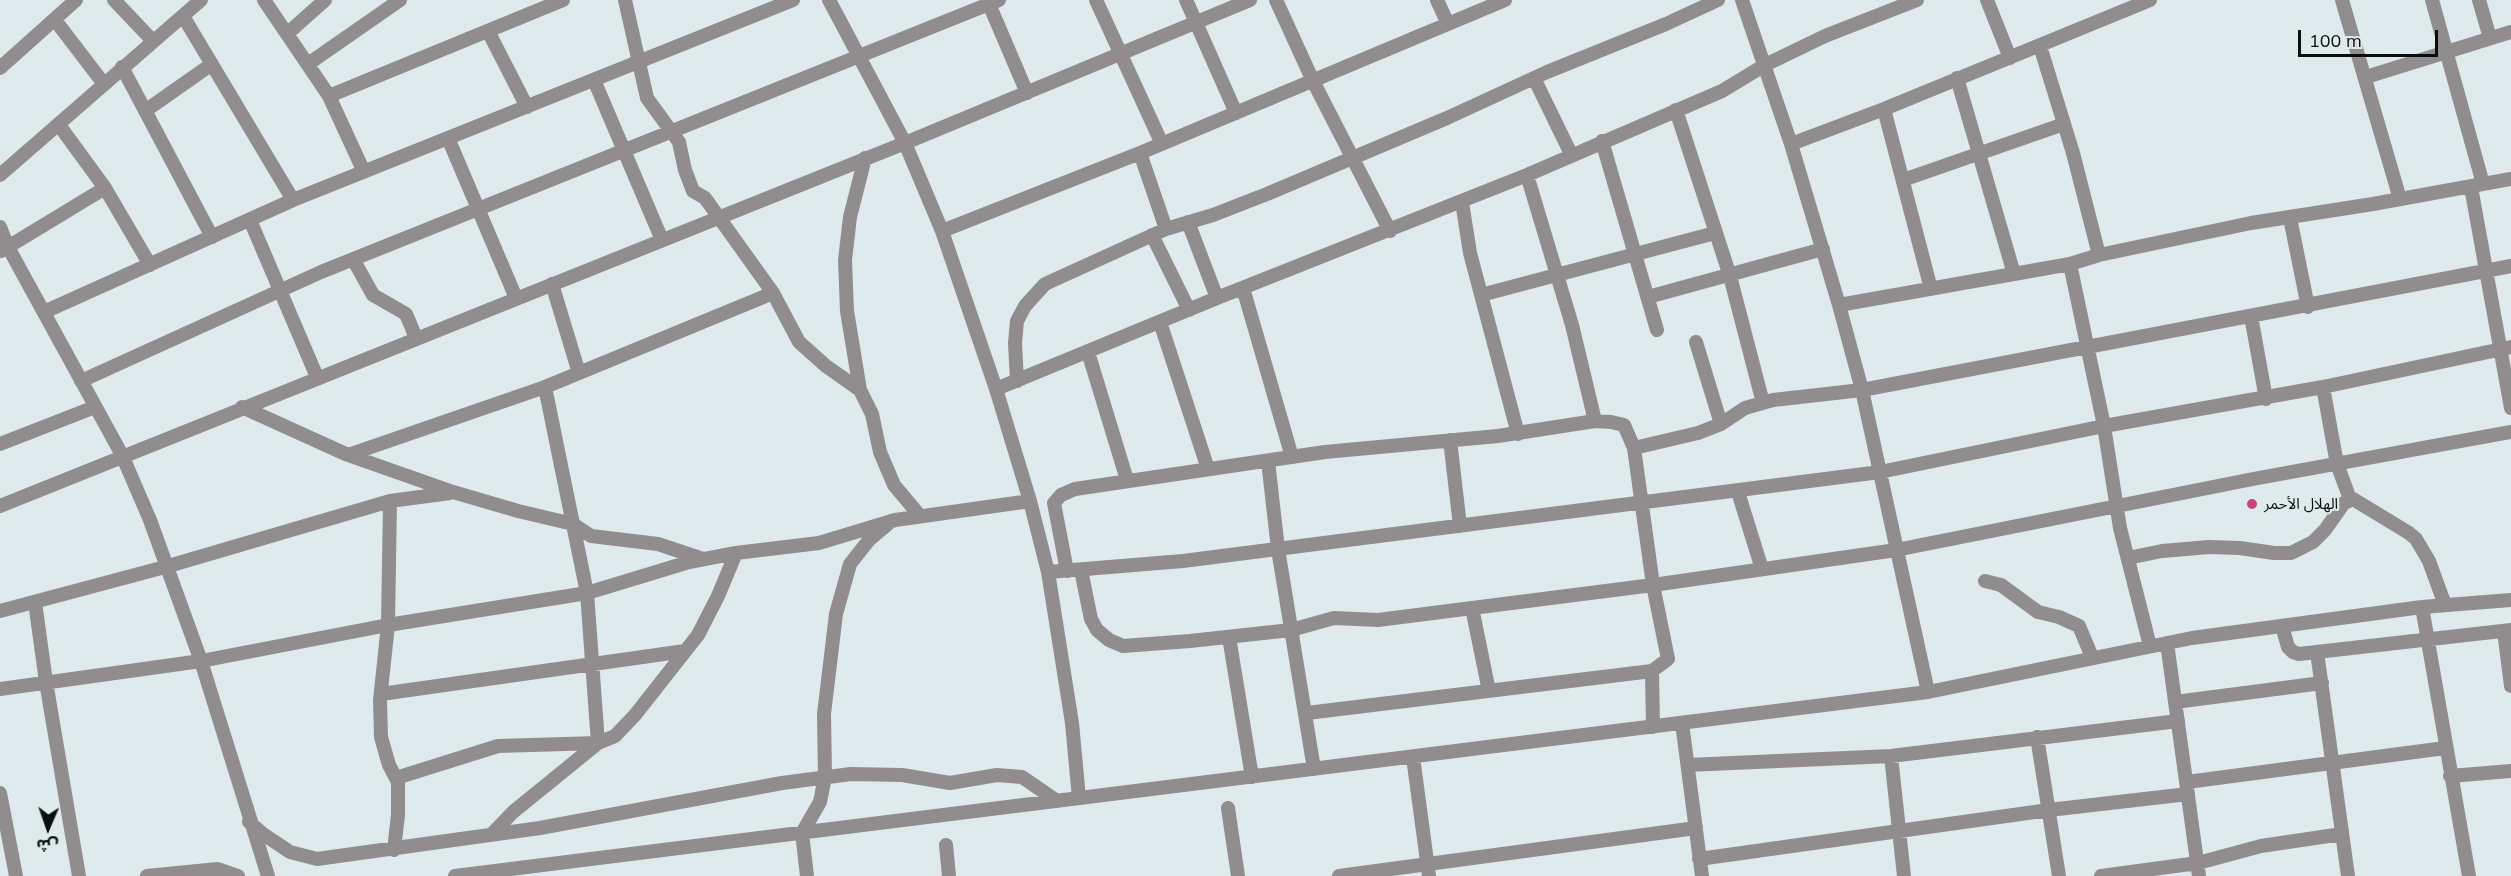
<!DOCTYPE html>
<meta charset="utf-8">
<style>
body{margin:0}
#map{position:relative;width:2511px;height:876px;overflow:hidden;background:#deeaec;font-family:Mulish,"Noto Sans Arabic",sans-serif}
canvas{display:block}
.north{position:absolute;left:18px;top:798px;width:60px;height:60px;-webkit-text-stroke:4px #deeaec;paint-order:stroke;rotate:182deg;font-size:16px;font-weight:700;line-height:24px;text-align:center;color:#0b0e0f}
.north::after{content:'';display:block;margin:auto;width:21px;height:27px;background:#0b0e0f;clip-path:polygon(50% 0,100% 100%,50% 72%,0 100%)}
.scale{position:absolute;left:2298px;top:30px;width:140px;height:27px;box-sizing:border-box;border:3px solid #0b0e0f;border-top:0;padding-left:8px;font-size:18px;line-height:21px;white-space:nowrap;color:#0b0e0f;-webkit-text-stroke:4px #deeaec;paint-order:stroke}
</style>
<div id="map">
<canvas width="2511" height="876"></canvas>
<div class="north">ش</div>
<div class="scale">100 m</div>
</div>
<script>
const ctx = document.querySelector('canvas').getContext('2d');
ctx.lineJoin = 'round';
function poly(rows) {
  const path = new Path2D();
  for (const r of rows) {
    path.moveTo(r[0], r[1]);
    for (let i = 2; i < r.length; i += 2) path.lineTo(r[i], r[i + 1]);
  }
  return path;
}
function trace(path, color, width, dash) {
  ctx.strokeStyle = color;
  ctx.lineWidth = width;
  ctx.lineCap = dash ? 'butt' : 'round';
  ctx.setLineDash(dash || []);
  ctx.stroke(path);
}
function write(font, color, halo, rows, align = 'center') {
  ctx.font = font + ' Mulish,"Noto Sans Arabic",sans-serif';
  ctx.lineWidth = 4.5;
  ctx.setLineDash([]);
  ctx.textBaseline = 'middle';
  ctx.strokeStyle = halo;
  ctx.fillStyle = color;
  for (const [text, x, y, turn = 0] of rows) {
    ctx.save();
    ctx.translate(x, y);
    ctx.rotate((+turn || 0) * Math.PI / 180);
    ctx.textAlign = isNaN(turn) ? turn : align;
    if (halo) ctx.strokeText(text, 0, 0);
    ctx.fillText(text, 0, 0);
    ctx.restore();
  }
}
const minor = poly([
 [114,0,153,41],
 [264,0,329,96,364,172],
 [625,0,647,98,679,142,685,170,693,191,705,198,773,293,799,342,826,366,860,390,872,414,880,452,894,485,920,516],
 [829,0,905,143,942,231,996,389,1030,501,1048,572,1072,723,1079,798],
 [1096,0,1162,144],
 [1186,0,1236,113],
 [1276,0,1313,81,1390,231],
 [1437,0,1448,24],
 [1742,0,1791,144,1839,305,1862,390,1928,692],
 [1987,0,2010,58],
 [2342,0,2400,199],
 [2432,0,2483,184],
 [2479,0,2490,38],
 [989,4,1027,93],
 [183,16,293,200],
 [55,20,104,84],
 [488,31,527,107],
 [288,33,325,0],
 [2040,46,2073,153,2099,255],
 [308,64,400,0],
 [122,67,212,237],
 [0,68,76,0],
 [2366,77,2511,32],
 [1534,78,1571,154],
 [1957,78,2014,274],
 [594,80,662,240],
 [329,96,563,0],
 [1884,109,1931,289],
 [1676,110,1730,276,1763,403],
 [145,111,212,64],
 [59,125,105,188,150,265],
 [448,138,516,298],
 [1602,141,1657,330],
 [1791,144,1884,109,2150,0],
 [1140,153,1166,229],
 [0,175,201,0],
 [1527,175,1572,325,1595,421],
 [1903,180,2064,124],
 [2471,187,2511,408],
 [1462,202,1470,253,1518,434],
 [2290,218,2308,307],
 [250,220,317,377],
 [1188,222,1217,298],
 [0,227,8,247,122,455,150,520,201,661,268,876],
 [942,231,1140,153,1505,0],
 [1152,235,1189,310],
 [1,251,105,188],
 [353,259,373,295,406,314,416,338],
 [2070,264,2104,426,2120,528,2150,646],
 [552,284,579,373],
 [1243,288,1292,457],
 [1481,295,1715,233],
 [1648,297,1823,249],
 [1839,305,2070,264,2099,255,2251,223,2373,204,2511,179],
 [44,312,293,200,793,0],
 [2251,316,2266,399],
 [1160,322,1208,469],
 [1696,342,1721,424],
 [1088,352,1127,480],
 [81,381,321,272,999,0],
 [1017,381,1015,343,1017,321,1025,306,1045,284,1166,229,1213,215,1267,194,1447,118,1547,72,1666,24,1718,0],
 [2323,387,2337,464,2350,499],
 [996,389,1217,298,1527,175,1722,91,1765,65,1825,36,1917,0],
 [860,390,847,311,845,260,850,217,865,158],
 [242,407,348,455,453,492,518,511,573,524,591,536,658,544,703,559],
 [1450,440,1460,526],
 [0,444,95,407],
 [348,455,545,387,773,293],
 [1268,461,1278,549,1314,769],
 [1738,492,1762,569],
 [390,501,388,625,380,700,381,737,389,765,398,782,398,815,394,850],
 [0,506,905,143,1250,0],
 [2128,558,2162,551,2209,547,2240,548,2274,553,2291,553,2313,542,2325,530,2344,503,2353,499,2409,533,2416,539,2429,561,2445,605],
 [1081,570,1091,619,1097,630,1109,640,1123,646,1190,641,1291,630,1334,618,1378,620,1653,585,1896,550,2253,479,2511,432],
 [1067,571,1054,503,1061,495,1075,489,1325,452,1498,436,1595,421,1611,422,1624,425,1634,448,1698,433,1721,424,1745,408,1773,400,1862,390,2511,266],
 [1048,572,1183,561,1880,472,2104,426,2323,387,2511,347],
 [1985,581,2001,585,2038,612,2059,617,2079,626,2092,657],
 [35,602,46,682,79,876],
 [2422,607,2469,876],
 [1472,608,1489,691],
 [0,611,165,567,390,501,450,493],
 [2282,626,2288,647,2293,652,2299,654,2511,630],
 [2504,631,2511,686],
 [1229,637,1252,777],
 [2167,643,2199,876],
 [2317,652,2348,876],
 [1652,671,1653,727],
 [0,689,201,661,388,625,587,593,689,562,736,553,819,543,895,520,1030,501],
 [381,694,685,651],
 [2175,702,2322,683],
 [1307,713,1652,671,1668,659,1653,585,1634,448],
 [1682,723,1702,876],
 [2037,737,2059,876],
 [1891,756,1904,876],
 [1413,757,1429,876],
 [1688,765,1891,756,2178,721],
 [2450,776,2511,771],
 [396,778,498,746,598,743,587,593,545,387],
 [2187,782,2445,748],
 [0,793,16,876],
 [1228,808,1238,876],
 [249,822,263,834,290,852,317,859,540,828,782,783,851,774,902,775,950,783,997,775,1022,777,1057,801],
 [491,835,513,812,598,743,615,736,635,715,698,635,718,596,736,553],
 [946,845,949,876],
 [1699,859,2049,810,2188,794],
 [147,876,218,869,238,876],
 [455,876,1928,692,2192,638,2422,607,2511,600],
 [807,876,802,833,820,802,825,777,824,714,836,614,850,564,869,540,888,524],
 [1339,876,1696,828],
 [2101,876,2198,863,2261,846,2342,834]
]);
const markers = [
 [2252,504,6,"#cd4379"]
];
const poiNames = [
 ["الهلال الأحمر",2264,504]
];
trace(minor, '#918d8e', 14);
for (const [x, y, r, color] of markers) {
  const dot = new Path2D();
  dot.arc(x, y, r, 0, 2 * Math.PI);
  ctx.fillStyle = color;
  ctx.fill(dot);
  trace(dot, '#deeaec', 2);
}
write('15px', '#0b0e0f', '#deeaec', poiNames, 'left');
</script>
